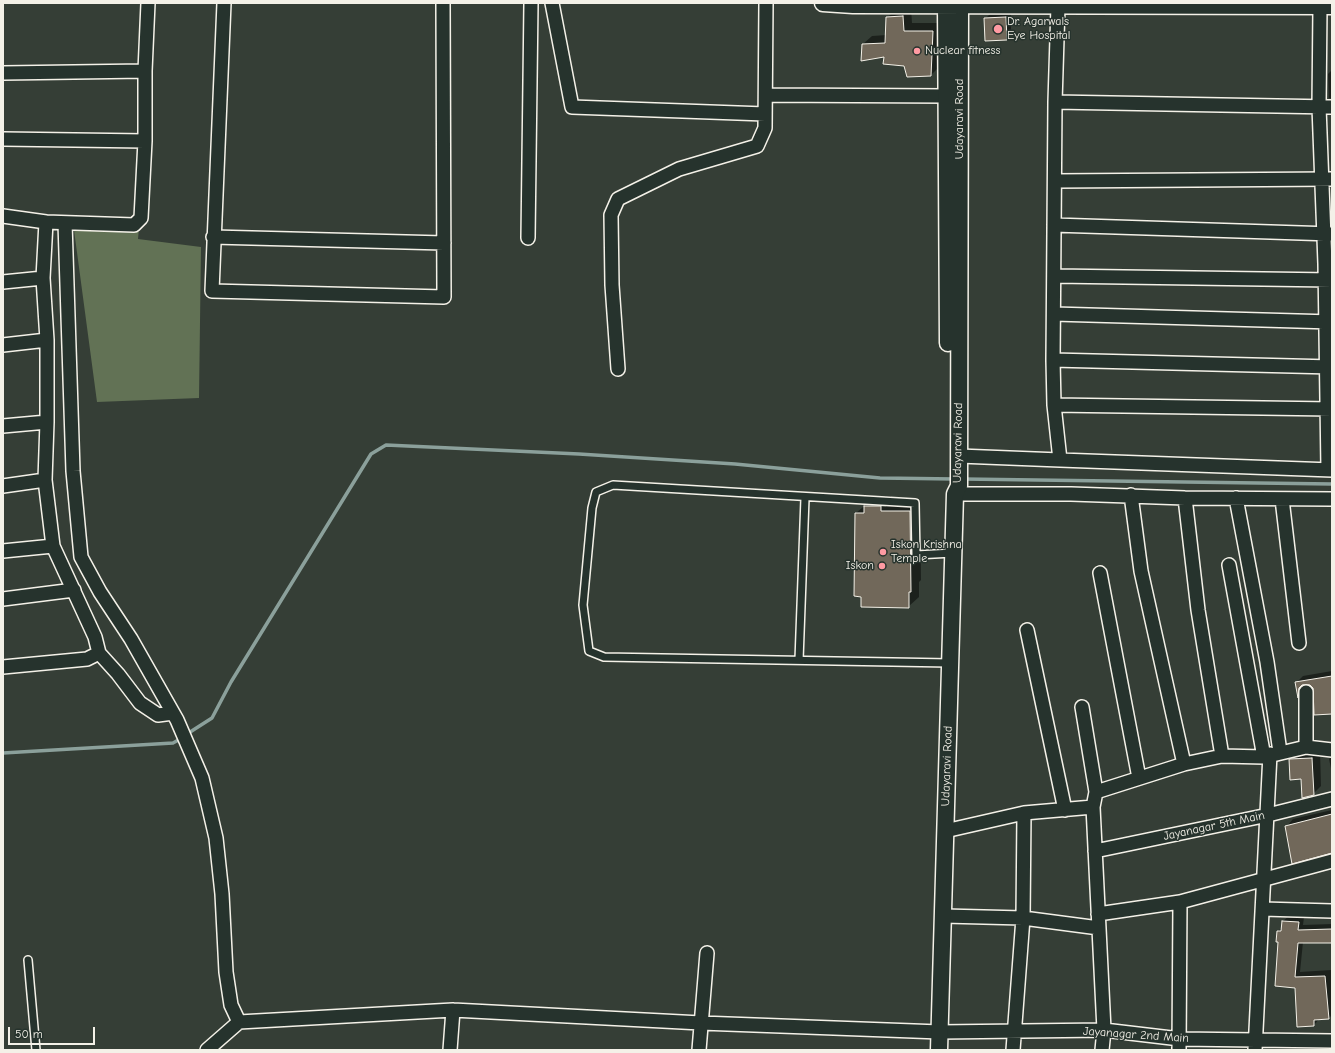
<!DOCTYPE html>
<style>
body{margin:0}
#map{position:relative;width:1335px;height:1053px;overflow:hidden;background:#353e36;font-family:"Comic Neue",sans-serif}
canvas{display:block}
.frame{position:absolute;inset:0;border:4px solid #f4f1e8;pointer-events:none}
.scale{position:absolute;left:8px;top:1027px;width:87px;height:18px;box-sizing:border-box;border:2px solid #f4f1e8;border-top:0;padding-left:5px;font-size:12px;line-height:14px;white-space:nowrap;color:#f4f1e8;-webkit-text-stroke:3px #26332d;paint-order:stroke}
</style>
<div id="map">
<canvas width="1335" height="1053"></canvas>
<div class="frame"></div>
<div class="scale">50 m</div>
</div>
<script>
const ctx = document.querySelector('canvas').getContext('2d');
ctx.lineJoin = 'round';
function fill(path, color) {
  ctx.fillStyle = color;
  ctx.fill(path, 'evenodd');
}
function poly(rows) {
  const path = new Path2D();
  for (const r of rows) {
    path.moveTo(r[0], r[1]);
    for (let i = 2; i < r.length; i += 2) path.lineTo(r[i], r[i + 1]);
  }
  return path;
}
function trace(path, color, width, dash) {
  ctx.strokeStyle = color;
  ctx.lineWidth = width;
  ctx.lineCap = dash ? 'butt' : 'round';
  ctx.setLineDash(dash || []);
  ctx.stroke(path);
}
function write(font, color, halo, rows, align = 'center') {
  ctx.font = font + ' "Comic Neue",sans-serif';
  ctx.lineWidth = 3;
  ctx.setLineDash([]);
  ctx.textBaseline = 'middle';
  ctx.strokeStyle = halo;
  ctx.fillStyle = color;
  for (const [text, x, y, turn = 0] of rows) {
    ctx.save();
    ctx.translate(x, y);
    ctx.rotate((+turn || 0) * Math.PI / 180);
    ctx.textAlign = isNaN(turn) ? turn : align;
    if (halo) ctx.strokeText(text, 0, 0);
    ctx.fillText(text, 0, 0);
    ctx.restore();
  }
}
const green = poly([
 [139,228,138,239,201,247,199,398,97,402,74,230]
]);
const shadow = poly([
 [911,8,912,23,941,23,940,66,931,75,904,65,863,44,872,36,887,35,887,18,896,9],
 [1011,13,1011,34,1006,39,985,19,990,14],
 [1332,70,1332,99,1329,98,1328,74],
 [1332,114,1332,148,1331,148,1331,115],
 [876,496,891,496,891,501,920,501,921,580,919,582,919,597,908,607,856,513],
 [871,505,886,505,886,507,869,507],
 [1332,671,1332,713,1310,684,1305,684,1304,690,1299,696,1297,682,1303,676],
 [1320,750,1321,786,1313,794,1290,760,1297,752],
 [1332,756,1332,773,1329,759],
 [1332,810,1332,853,1287,826,1293,819],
 [1289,916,1304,917,1303,925,1332,924,1332,942,1303,942,1300,972,1331,970,1332,1015,1329,1018,1320,1018,1314,1025,1296,987,1279,941,1278,931,1283,927,1283,921],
 [1310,1049,1325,1050,1308,1050]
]);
const stream = poly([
 [963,479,1332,484],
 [187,734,212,718,231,682,371,454,386,445,579,454,735,464,880,478,955,479],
 [3,753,173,743,182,738]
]);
const building = poly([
 [903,16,904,31,933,31,931,76,907,77,904,66,883,64,884,57,861,61,862,44,885,43,886,17,903,16],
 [1006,17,1007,40,985,41,984,18,1006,17],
 [864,506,881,506,881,511,910,511,911,592,909,592,909,608,861,607,861,597,854,596,855,513,864,513,864,506],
 [1332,676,1332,714,1314,715,1313,688,1310,685,1302,685,1299,688,1298,698,1295,682,1332,676],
 [1312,758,1314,795,1302,798,1301,779,1290,780,1289,759,1312,758],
 [1332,814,1332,853,1292,864,1285,826,1332,814],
 [1282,921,1299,922,1298,930,1332,929,1332,943,1298,943,1295,977,1325,976,1329,1019,1314,1020,1314,1026,1297,1027,1295,988,1275,986,1278,942,1276,942,1277,931,1281,931,1282,921]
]);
const service = poly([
 [799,660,805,498],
 [950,663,604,657,589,651,583,605,592,508,596,492,613,485,915,503,916,555,953,553],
 [28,960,36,1050]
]);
const minor = poly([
 [224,3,212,291,444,297,443,3],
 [552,3,572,107,765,114],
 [1320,7,1319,107,1325,264,1328,470],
 [3,73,145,71],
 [766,95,947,96],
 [1055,102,1332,107],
 [3,139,145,141],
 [1056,181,1332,179],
 [3,216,46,222,43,278,47,340,47,422,45,480,53,546,95,637,99,653,87,659,3,667],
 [46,222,134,225,141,218,145,141,145,71,148,3],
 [65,223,73,471,81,557,100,592,131,639,177,720,202,778,216,838,222,894,226,972,231,1005,239,1022],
 [1054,225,1332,234],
 [213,237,444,243],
 [528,238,531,3],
 [1055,276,1332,280],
 [3,282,43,278],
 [1054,314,1332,322],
 [3,345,47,340],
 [1053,360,1332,367],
 [618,369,612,285,611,215,618,199,679,169,757,146,765,128,766,3],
 [1054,405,1332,409],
 [3,426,47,422],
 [959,456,1060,460,1054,405,1053,360,1055,102,1058,6],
 [1060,460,1332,470],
 [3,486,45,480],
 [955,494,1071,494,1185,498,1332,499],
 [1131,495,1141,571,1184,764],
 [1185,498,1198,610,1222,756,1264,757,1306,747,1332,750],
 [1236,498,1267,662,1280,752],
 [1282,499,1299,643],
 [3,551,53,546],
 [1229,565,1264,757],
 [1100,573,1139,778],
 [3,599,74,590],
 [1027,630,1065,810],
 [99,653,118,674,140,703,158,715,173,713],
 [1082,707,1096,792],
 [1306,747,1306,692],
 [1093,807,1104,1030,1102,1050],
 [945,831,1024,813],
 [1095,851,1268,815,1332,799],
 [1263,909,1332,911],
 [1098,914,1180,902],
 [944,916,1023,918,1099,928],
 [207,1050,239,1022,453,1010,701,1023,940,1032,1104,1030,1180,1039,1332,1041],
 [450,1050,453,1010],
 [699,1050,707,953],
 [1013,1050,1023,918,1024,813,1093,807,1096,792,1184,764,1222,756],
 [1179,1050,1180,902,1332,861],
 [1255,1050,1270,754]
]);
const tertiary = poly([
 [823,3,853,5,1332,6],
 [946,3,948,343],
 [939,1050,955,494,959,486,960,3]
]);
const markers = [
 [998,29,5,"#ff9aa2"],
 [917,51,4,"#ff9aa2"],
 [883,552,4,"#ff9aa2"],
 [882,566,4,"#ff9aa2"]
];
const poiNames = [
 ["Dr. Agarwals",1007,22],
 ["Eye Hospital",1007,36],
 ["Nuclear fitness",925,51],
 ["Iskon Krishna",891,545],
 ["Temple",891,559],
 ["Iskon",874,566,"right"]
];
const streetNames = [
 ["Udayaravi Road",960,119,-90],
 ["Udayaravi Road",958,443,-89],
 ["Udayaravi Road",947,766,-88],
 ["Jayanagar 5th Main",1214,826,-12],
 ["Jayanagar 2nd Main",1136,1035,4]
];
fill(green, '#627255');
fill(shadow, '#0007');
trace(stream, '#8ba09b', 3.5);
fill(building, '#71685a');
trace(building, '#f4f1e8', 1);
trace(service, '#f4f1e8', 10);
trace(minor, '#f4f1e8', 16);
trace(tertiary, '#f4f1e8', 19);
trace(service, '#26332d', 7);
trace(minor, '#26332d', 13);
trace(tertiary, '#26332d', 16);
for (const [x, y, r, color] of markers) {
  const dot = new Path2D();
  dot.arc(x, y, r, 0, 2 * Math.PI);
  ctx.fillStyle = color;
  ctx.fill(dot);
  trace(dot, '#26332d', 1.5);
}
write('12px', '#f4f1e8', '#26332d', poiNames, 'left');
write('12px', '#f4f1e8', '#26332d', streetNames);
</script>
